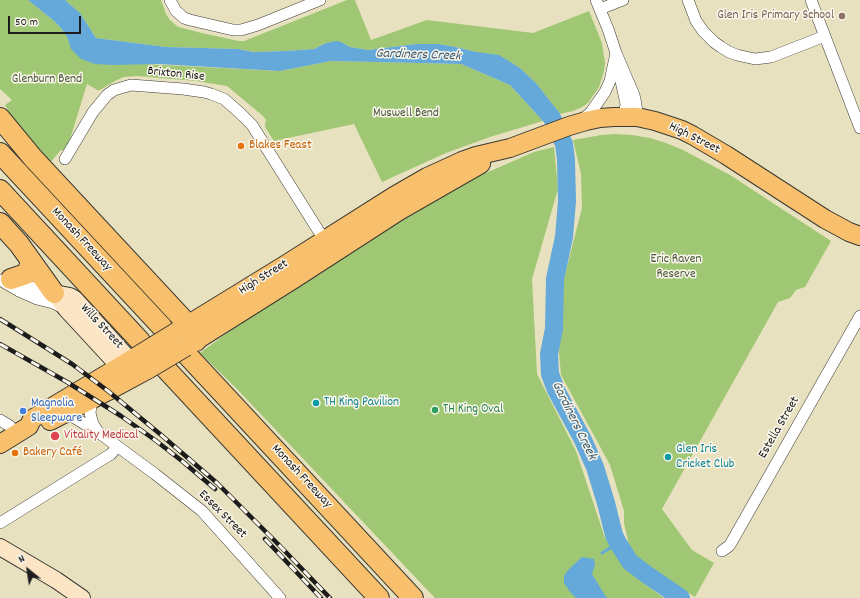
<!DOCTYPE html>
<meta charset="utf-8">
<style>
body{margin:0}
#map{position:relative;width:860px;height:598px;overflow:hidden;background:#e8e1bf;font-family:Dekko,sans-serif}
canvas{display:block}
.north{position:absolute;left:8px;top:550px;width:40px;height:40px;-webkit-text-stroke:3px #fbf7ec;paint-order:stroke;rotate:330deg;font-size:11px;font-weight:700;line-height:16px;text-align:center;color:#1c1c1c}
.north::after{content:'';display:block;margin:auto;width:14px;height:18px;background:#1c1c1c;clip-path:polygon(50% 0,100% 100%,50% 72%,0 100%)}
.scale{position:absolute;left:8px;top:16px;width:73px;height:18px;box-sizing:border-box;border:2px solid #1c1c1c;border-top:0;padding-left:5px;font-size:12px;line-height:14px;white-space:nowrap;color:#1c1c1c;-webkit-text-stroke:3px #fbf7ec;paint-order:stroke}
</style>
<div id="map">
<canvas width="860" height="598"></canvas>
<div class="north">N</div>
<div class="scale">50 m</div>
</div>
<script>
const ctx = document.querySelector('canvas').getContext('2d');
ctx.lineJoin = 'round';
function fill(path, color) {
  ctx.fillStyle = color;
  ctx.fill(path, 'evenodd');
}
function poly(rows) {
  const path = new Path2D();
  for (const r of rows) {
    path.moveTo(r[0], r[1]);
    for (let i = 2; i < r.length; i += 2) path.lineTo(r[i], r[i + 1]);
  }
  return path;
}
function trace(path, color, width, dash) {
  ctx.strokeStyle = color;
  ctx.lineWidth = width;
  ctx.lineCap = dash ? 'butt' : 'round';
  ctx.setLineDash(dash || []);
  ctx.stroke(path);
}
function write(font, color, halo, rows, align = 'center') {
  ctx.font = font + ' Dekko,sans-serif';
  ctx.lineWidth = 3;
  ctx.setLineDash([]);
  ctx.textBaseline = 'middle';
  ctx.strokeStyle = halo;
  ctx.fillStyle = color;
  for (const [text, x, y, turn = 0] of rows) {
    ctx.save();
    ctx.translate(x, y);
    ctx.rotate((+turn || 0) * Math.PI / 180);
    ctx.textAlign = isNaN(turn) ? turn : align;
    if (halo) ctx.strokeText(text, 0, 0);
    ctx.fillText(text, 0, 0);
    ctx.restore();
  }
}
const green = poly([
 [0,0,28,0,54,21,61,28,67,37,69,43,144,64,280,71,331,61,461,64,510,85,543,121,490,137,446,153,382,182,354,124,274,141,265,127,265,124,266,120,263,116,227,86,196,81,137,76,124,77,115,81,100,90,97,90,87,84,67,149,64,150,61,150,49,164,18,129,5,105,12,100,0,89],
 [65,0,161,0,166,14,170,20,178,27,202,33,239,41,244,41,347,0,355,0,371,40,427,20,533,33,589,11,602,43,605,63,604,71,599,87,588,103,582,107,573,111,560,114,536,83,520,68,476,52,456,47,438,44,416,44,368,50,350,47,341,42,326,43,314,49,286,51,254,52,238,49,166,47,96,38,80,13],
 [615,134,632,135,650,138,666,143,683,150,730,175,831,241,805,287,796,290,790,298,778,302,662,509,692,550,714,563,695,597,638,560,629,545,624,523,624,511,610,465,561,375,559,353,563,282,582,208,581,174,573,140,601,135],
 [554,147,558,189,532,279,537,374,576,451,605,538,622,563,634,576,664,598,435,598,236,388,200,353,270,301,440,193,534,152]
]);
const water = poly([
 [28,0,65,0,80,13,96,38,166,47,238,49,254,52,286,51,314,49,326,43,336,41,341,42,350,47,368,50,416,44,438,44,456,47,476,52,499,55,520,68,536,83,560,114,543,121,510,85,461,64,331,61,280,71,158,64,114,65,95,64,81,59,71,49,67,37,61,28,54,21],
 [582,557,594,559,595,564,592,574,606,597,608,598,576,598,570,592,564,583,564,576,569,569]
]);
const stream = poly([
 [602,553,618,543]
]);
const river = poly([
 [536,99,552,118,557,129,564,144,566,160,567,201,564,237,555,279,554,329,549,354,550,374,556,390,583,440,595,467,606,503,614,535,618,543,630,562,646,574,681,598]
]);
const minor = poly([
 [170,0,176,11,184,18,190,20,233,30,241,30,258,25,320,0],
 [596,0,608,29,616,53,634,95,636,104,637,117],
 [688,0,696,21,703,31,714,42,721,47,729,52,737,55,755,59,771,57,825,36],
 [811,0,860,128],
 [600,9,623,0],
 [618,67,626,104,624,117],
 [582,120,591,112,605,92,610,81,616,53],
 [65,159,93,112,107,95,114,90,131,85,183,89,204,92,211,94,224,99,240,113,252,125,318,230,328,245],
 [12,279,37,289,52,292],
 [0,280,19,291,37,299,53,303,64,308],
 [92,399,90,413,91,417,93,424,98,432],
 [65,412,98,432,155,474,202,511,280,598],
 [0,420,10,426,17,434],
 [0,523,111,454,117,447],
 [722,551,729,546,731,543,860,316]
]);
const secondary = poly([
 [54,293,70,296,75,299,130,360,137,370],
 [54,293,66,309,127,375],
 [0,547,56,580,82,598]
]);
const primary = poly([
 [176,332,285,265,394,196,427,177,462,161,476,156,510,148,569,126,586,121,600,118,614,117,637,117,655,121,682,130,692,135,726,155,825,219,849,232,860,236],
 [186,347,294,279,399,211,481,164],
 [50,421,108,391,149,369],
 [0,444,29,426,32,419,137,356]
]);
const motorway = poly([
 [0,118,33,158,181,317,187,325,196,341],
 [0,153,162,327],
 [0,190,140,341],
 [0,223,19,244,54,293],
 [11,279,26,274,29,268,31,261],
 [188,356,413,598],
 [166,369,379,598]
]);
const rail = poly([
 [0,319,72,364,108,391,160,434,217,483,278,544,330,598],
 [0,344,67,382,121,416,155,440,182,461,215,489],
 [265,539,321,598]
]);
const primaryBridge = poly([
 [137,356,176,332],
 [149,369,186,347]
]);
const markers = [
 [842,16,4,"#8d6e63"],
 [241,146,4,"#e8710a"],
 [316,403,4,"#0f9aa8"],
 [435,410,4,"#2e9e5b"],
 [23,411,4,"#3f7fe0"],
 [55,436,5,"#e0444e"],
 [15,453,4,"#e8710a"],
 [668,457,4,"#0f9aa8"]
];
const educationNames = [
 ["Glen Iris Primary School",834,16]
];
const streetNames = [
 ["Brixton Rise",176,75,6],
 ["High Street",694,139,27],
 ["Monash Freeway",81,240,47],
 ["High Street",264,278,-32],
 ["Wills Street",101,327,47],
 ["Estella Street",780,428,-60],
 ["Monash Freeway",301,477,47],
 ["Essex Street",222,515,45]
];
const parkNames = [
 ["Glenburn Bend",47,80],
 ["Muswell Bend",406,114],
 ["Eric Raven",676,260],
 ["Reserve",676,275]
];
const foodNames = [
 ["Blakes Feast",249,146],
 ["Bakery Café",23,453]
];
const cultureNames = [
 ["TH King Pavilion",324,403],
 ["Glen Iris",676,450],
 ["Cricket Club",676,465]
];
const shopNames = [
 ["Magnolia",31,404],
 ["Sleepware",31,419]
];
const leisureNames = [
 ["TH King Oval",443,410]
];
const healthNames = [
 ["Vitality Medical",64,436]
];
const waterNames = [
 ["Gardiners Creek",418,56,2],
 ["Gardiners Creek",573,421,64]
];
fill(green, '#a0c874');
fill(water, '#64a9d9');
trace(stream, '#64a9d9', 3);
trace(river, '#64a9d9', 18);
trace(minor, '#3b3a34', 12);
trace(secondary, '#3b3a34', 18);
trace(primary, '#3b3a34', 20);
trace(motorway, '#3b3a34', 22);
trace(minor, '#fff', 11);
trace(secondary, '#fce5c4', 16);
trace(primary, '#f8bf6c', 18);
trace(motorway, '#f8bf6c', 20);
trace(rail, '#1c1c1c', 4.5);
trace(rail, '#fbf7ec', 3, [9]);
trace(primaryBridge, '#3b3a34', 20, []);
trace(primaryBridge, '#f8bf6c', 18);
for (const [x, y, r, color] of markers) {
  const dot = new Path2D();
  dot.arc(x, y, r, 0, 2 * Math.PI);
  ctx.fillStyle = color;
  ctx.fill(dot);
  trace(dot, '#fbf7ec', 1.5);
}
write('13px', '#785e54', '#fbf7ec', educationNames, 'right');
write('13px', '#1c1c1c', '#fbf7ec', streetNames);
write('13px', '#4a583b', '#fbf7ec', parkNames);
write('13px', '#c56008', '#fbf7ec', foodNames, 'left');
write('13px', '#0d838f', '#fbf7ec', cultureNames, 'left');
write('13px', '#366cbe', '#fbf7ec', shopNames, 'left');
write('13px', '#27864d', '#fbf7ec', leisureNames, 'left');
write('13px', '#be3a42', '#fbf7ec', healthNames, 'left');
write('italic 14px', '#3c5b71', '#fbf7ec', waterNames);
</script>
